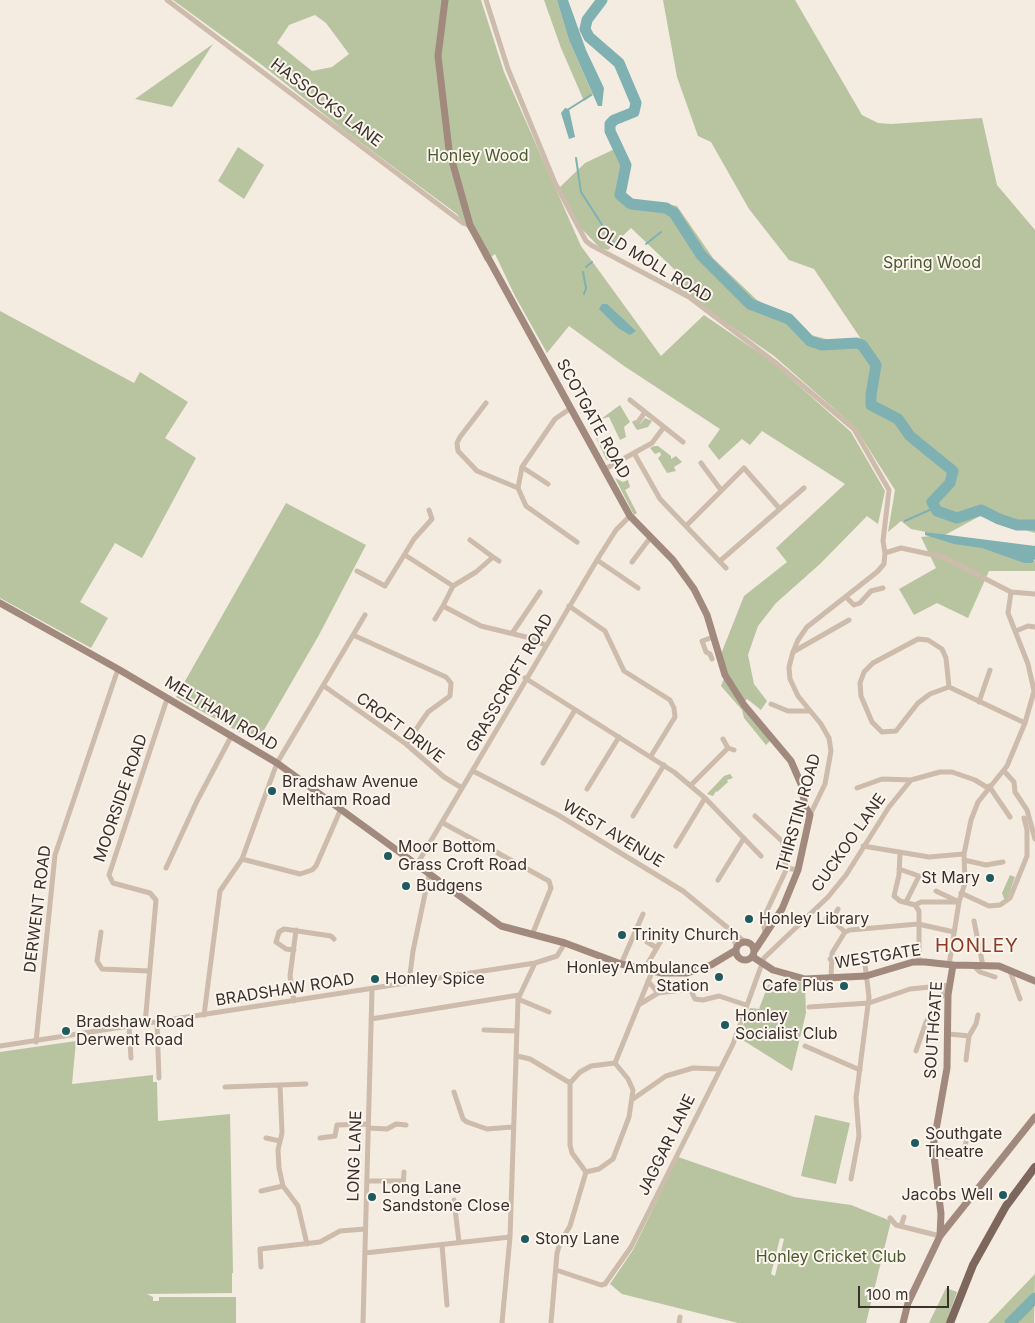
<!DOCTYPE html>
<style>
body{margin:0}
#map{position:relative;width:1035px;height:1323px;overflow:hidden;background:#f4ebe1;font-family:Inter,sans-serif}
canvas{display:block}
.scale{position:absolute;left:858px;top:1286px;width:91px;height:22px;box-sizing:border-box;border:2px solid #3b302b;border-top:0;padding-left:6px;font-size:15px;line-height:18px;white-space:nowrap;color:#3b302b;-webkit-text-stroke:4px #fbf5ee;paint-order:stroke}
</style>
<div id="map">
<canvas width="1035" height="1323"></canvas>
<div class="scale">100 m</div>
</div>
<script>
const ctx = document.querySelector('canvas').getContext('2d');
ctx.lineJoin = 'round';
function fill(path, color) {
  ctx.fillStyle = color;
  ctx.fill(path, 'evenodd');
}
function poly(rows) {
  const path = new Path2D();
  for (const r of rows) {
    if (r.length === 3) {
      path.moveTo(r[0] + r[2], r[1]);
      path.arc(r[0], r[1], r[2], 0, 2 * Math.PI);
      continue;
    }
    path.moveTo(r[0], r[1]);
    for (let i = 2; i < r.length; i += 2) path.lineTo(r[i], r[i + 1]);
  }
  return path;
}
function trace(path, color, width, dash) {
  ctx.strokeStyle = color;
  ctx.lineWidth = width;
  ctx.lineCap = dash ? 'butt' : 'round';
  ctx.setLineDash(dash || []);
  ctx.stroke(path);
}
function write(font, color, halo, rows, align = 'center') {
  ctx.font = font + ' Inter,sans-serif';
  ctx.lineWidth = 4;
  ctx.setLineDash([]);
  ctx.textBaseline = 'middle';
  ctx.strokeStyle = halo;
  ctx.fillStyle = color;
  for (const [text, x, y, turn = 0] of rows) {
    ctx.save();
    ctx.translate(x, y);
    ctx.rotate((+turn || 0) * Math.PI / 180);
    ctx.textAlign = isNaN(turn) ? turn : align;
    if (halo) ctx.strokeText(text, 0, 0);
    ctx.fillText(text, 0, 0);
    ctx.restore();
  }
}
const green = poly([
 [173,0,481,0,504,72,581,246,661,356,704,315,771,361,851,432,885,491,878,524,867,516,820,564,776,603,758,626,748,655,754,684,767,701,761,710,747,699,742,705,772,739,766,745,744,718,742,710,721,686,726,673,721,654,744,596,787,562,776,548,845,484,762,431,750,445,742,439,719,460,708,446,720,429,624,366,569,326,547,353,515,296,495,254,485,261,471,233,457,214,345,131,262,65],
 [315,15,326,23,349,54,332,67,312,71,277,43,289,25],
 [544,0,557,0,569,40,593,95,584,101,561,48],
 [663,0,795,0,862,115,878,123,891,124,982,118,997,185,1035,230,1035,533,980,516,945,535,1025,556,1035,561,1035,571,989,571,968,618,937,603,914,615,899,589,936,568,921,537,941,535,911,529,901,521,888,532,895,490,855,427,774,356,672,285,675,270,631,228,608,250,600,248,579,226,559,188,585,163,621,146,629,164,623,195,625,198,677,206,713,258,757,300,793,319,807,334,830,340,863,342,814,269,789,260,749,209,711,142,698,136,677,77],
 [213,44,172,107,135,99],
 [238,147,264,165,244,199,218,181],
 [0,311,134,383,140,372,188,402,165,438,196,458,153,538,142,558,115,543,80,602,108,618,91,648,0,598],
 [620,405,630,422,624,427,626,437,620,440,609,417,601,419],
 [645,418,652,421,648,427,637,430,632,422,635,420,640,424],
 [591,427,602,448,610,454,618,457,613,460,611,457,607,458,609,461,606,459],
 [654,446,658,446,671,456,671,459,676,456,682,462,674,467,676,471,667,473,658,458,661,455,660,452,655,454,650,448],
 [615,478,623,482,628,480,630,487,625,490,637,513,634,515],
 [286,503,366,545,319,635,257,742,176,697],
 [730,774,733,778,727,780,728,782,717,792,716,791,713,796,707,794,724,776],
 [1010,875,1015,877,1008,897,1005,901,1002,893],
 [783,979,805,983,806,1013,792,1071,741,1039,740,1033,750,1008,759,1009,768,985],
 [76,1041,72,1084,153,1075,153,1082,157,1082,158,1121,230,1114,233,1273,232,1273,232,1293,147,1294,153,1297,153,1301,159,1301,159,1297,236,1297,236,1323,0,1323,0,1052],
 [815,1115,850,1123,836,1184,801,1176],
 [678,1157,794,1197,851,1205,891,1221,866,1323,738,1323,622,1294,610,1284,633,1250],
 [780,1238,784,1239,775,1276,771,1274],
 [1035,1274,1034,1323,988,1323],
 [946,1288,957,1292,946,1323,929,1323]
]);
const water = poly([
 [557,0,568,0,586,50,604,88,602,106,598,106,569,40],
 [565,108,569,109,575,137,569,139,561,113],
 [602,304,607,304,636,331,630,335,618,328,599,309],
 [925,532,1035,546,1035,559,1032,563,1024,563,982,548,954,544,925,535]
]);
const stream = poly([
 [569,109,591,95],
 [576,158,581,192,617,248],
 [646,244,661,232],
 [586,267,592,262],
 [583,272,586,288,584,294],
 [905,521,934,508]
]);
const river = poly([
 [602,0,587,20,585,29,589,37,619,63,636,103,634,112,614,120,610,124,610,131,626,165,620,195,631,204,666,208,674,213,701,255,750,304,789,319,810,341,822,345,857,343,862,345,876,365,871,395,871,405,898,419,910,436,953,471,950,483,932,502,937,511,957,518,981,510,999,519,1017,525,1035,525],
 [1010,1323,1035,1298]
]);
const street = poly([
 [167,0,463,223,470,225],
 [486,0,508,69,555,183,586,241,591,245,689,297,776,363,854,429,889,490,883,541,885,553],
 [630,400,683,442],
 [486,403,460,437,457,443,458,451,477,471,518,488],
 [571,408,555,419,522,467,518,488,526,506,577,542],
 [638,422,645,412],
 [634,453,660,499,726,568],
 [701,463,721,490],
 [522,467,548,484],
 [605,469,652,443,664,427],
 [686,526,744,468,780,509],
 [405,555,453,586,443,606,481,626,530,638,545,645],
 [493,557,499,561],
 [597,560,638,588],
 [720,561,804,488],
 [632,562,650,538],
 [357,571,385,586,414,539,432,519,429,510],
 [453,586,476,572,493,557,470,540],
 [846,597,854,605,860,603,871,591,883,588],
 [569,606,605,631,624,671,670,700,674,708,675,717,651,756],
 [435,619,443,606],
 [1016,631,1028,626,1035,627],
 [513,632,540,592],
 [353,635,446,677,451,683,450,696,428,712,406,744],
 [793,652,849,620],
 [712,659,710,654,706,652,702,641,713,637],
 [525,678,674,772,705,798,761,856],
 [324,686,406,744,444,777,462,788],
 [949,687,946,658,942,649,928,640,918,639,873,663,864,672,860,683,861,696,872,722,882,732,896,731,918,703,930,694,949,687,1025,723],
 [979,702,990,670],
 [771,704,788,711,810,711],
 [723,739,728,748],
 [543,763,575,710],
 [473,771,558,815,683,891,745,942],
 [1004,771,1014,782,1015,792,1027,810,1035,839],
 [691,785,728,748,734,750],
 [989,786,1010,817],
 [857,788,882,779,911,780],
 [587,789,619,737],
 [810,815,825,784,831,751,829,738,821,724,798,696,790,679,789,667,793,652,798,640,807,627,877,572,884,564,885,553,901,548,943,557,1011,592,1035,594],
 [633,816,664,765],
 [755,816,783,842,782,856,787,868,798,870],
 [443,823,549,881,551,888,532,935],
 [676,846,705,798],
 [863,846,929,857,964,854],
 [900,853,899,875,894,896,900,901,915,905,919,911,919,962],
 [242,859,300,874,312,870,316,866,340,811],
 [964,860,986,865,1003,862],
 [416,866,597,560,616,530,630,516],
 [166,868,197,801,232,735],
 [899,869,919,876,906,902],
 [718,880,744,838],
 [936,891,957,901],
 [961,893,989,906,1000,905,1010,898,1027,856,1027,830,1024,818],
 [915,905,921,902,959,902],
 [826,919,832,920,845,932],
 [832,920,838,909],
 [974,921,983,966],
 [101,932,97,961,102,969,149,971],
 [731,932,737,948],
 [765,934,763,919,787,868],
 [647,942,657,948],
 [294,950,286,949,276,942,279,932,284,929,331,936,334,939],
 [830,959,864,956,869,997,856,1098,859,1136,851,1179],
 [621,964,643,914],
 [949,965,959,902,965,883,964,854,971,820,978,802,1007,766,1025,723,1034,691,1028,664,1008,613,1011,592],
 [974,966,980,972,995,977],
 [644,970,666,932],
 [1010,971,1020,999],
 [831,979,832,953,845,932,850,930,918,924,954,932],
 [648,981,658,993],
 [409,982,413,951,429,875],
 [518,999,549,1012],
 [294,1001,290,976,296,930],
 [640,1004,658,993,690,989,695,999,703,1000,719,996,746,1005],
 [809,1007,869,1003,910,989,950,985],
 [204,1015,220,891,242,859,277,763,365,615],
 [371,1019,519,995],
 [157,1022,159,1078],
 [145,1024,156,900,150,893,113,883,109,875,167,699],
 [129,1026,131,1058],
 [484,1030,517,1031],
 [949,1034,969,1036],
 [36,1042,55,855,118,669],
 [0,1046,535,963,557,956,565,943],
 [805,1046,860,1070],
 [916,1051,926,1022,949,985],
 [517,1056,530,1059,570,1083],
 [966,1060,969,1036,976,1024,978,1015],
 [280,1086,282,1133,278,1150,279,1168,283,1186,298,1206,307,1244],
 [225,1087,306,1084],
 [454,1092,463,1119,467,1122,487,1129,512,1127],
 [633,1099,666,1076,693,1068,719,1069],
 [369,1128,387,1129,396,1124,406,1125],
 [266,1138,280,1141],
 [320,1138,335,1136,337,1125,368,1124],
 [933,1153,948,1157,963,1154,967,1138],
 [586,1172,572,1153,570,1145,570,1083,580,1072,591,1066,615,1063],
 [367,1181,403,1181],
 [403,1189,404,1172],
 [261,1191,283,1186],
 [454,1200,459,1242],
 [890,1218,896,1225,940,1236],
 [901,1226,904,1217],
 [442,1245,447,1305],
 [365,1253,510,1237],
 [261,1267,260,1249,320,1242,340,1231,365,1229],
 [556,1270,601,1285,605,1284,631,1247,733,1044,764,958,828,897,846,875,889,807,911,780,940,772,952,772,975,780,988,788],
 [363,1323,372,990],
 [502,1323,510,1237,518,999,535,963],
 [551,1323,557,1253,560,1243,570,1226,586,1172,599,1169,613,1159,629,1117,633,1090,628,1079,615,1063,652,972],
 [679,1323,680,1317]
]);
const secondary = poly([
 [445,0,438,56,449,150,470,225,630,516,673,560,694,589,707,615,725,675,744,705,791,761,801,784,805,806,810,815,798,870,782,909,755,950],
 [0,603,118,669,277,763,501,926,565,943,621,964,662,973,687,973,711,965,736,950],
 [745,951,9],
 [753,957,773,970,805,979,866,976,913,962,925,962,953,965,999,966,1035,981],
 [940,1236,941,1214,933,1147,947,1068,948,995,953,965],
 [903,1323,908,1303,940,1236,1035,1117]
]);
const primary = poly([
 [950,1323,973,1265,1006,1206,1035,1167]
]);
const markers = [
 [272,791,5,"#1f5a5e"],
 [388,856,5,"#1f5a5e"],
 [990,878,5,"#1f5a5e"],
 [406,886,5,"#1f5a5e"],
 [749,919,5,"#1f5a5e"],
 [622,935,5,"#1f5a5e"],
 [719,977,5,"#1f5a5e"],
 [375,979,5,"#1f5a5e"],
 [844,986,5,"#1f5a5e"],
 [725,1025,5,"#1f5a5e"],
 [66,1031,5,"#1f5a5e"],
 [915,1143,5,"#1f5a5e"],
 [1003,1195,5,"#1f5a5e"],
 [372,1197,5,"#1f5a5e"],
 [525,1239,5,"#1f5a5e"]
];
const streetNames = [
 ["HASSOCKS LANE",326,103,37],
 ["OLD MOLL ROAD",654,265,31],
 ["SCOTGATE ROAD",593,419,61],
 ["GRASSCROFT ROAD",510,683,-60],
 ["MELTHAM ROAD",221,714,31],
 ["CROFT DRIVE",400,728,37],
 ["MOORSIDE ROAD",121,798,-71],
 ["THIRSTIN ROAD",799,813,-74],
 ["WEST AVENUE",613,834,31],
 ["CUCKOO LANE",849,843,-55],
 ["DERWENT ROAD",38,909,-83],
 ["WESTGATE",878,957,-9],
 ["BRADSHAW ROAD",285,990,-9],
 ["SOUTHGATE",934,1030,-86],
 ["JAGGAR LANE",667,1145,-64],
 ["LONG LANE",355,1156,-88]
];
const parkNames = [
 ["Honley Wood",478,156],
 ["Spring Wood",932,263],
 ["Honley Cricket Club",831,1257]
];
const poiNames = [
 ["Bradshaw Avenue",282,782],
 ["Meltham Road",282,800],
 ["Moor Bottom",398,847],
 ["Grass Croft Road",398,865],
 ["St Mary",980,878,"right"],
 ["Budgens",416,886],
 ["Honley Library",759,919],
 ["Trinity Church",632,935],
 ["Honley Ambulance",709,968,"right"],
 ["Station",709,986,"right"],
 ["Honley Spice",385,979],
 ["Cafe Plus",834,986,"right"],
 ["Honley",735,1016],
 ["Socialist Club",735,1034],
 ["Bradshaw Road",76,1022],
 ["Derwent Road",76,1040],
 ["Southgate",925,1134],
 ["Theatre",925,1152],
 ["Long Lane",382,1188],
 ["Sandstone Close",382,1206],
 ["Jacobs Well",993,1195,"right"],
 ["Stony Lane",535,1239]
];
const quarterNames = [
 ["HONLEY",977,946]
];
fill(green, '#b8c4a0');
fill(water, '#7fb0b2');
trace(stream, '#7fb0b2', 2);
trace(river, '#7fb0b2', 11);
trace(street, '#cdbbac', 5);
trace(secondary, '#a18a7d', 7);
trace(primary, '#7d675c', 8);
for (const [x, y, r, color] of markers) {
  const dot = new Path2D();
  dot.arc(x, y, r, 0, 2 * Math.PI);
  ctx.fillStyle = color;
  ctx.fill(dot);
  trace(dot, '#fbf5ee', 2);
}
write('16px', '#3b302b', '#fbf5ee', streetNames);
write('16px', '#4a5a2e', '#fbf5ee', parkNames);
write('16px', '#3b302b', '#fbf5ee', poiNames, 'left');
ctx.letterSpacing = '1px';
write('19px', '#8c3b22', '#fbf5ee', quarterNames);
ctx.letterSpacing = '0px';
</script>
